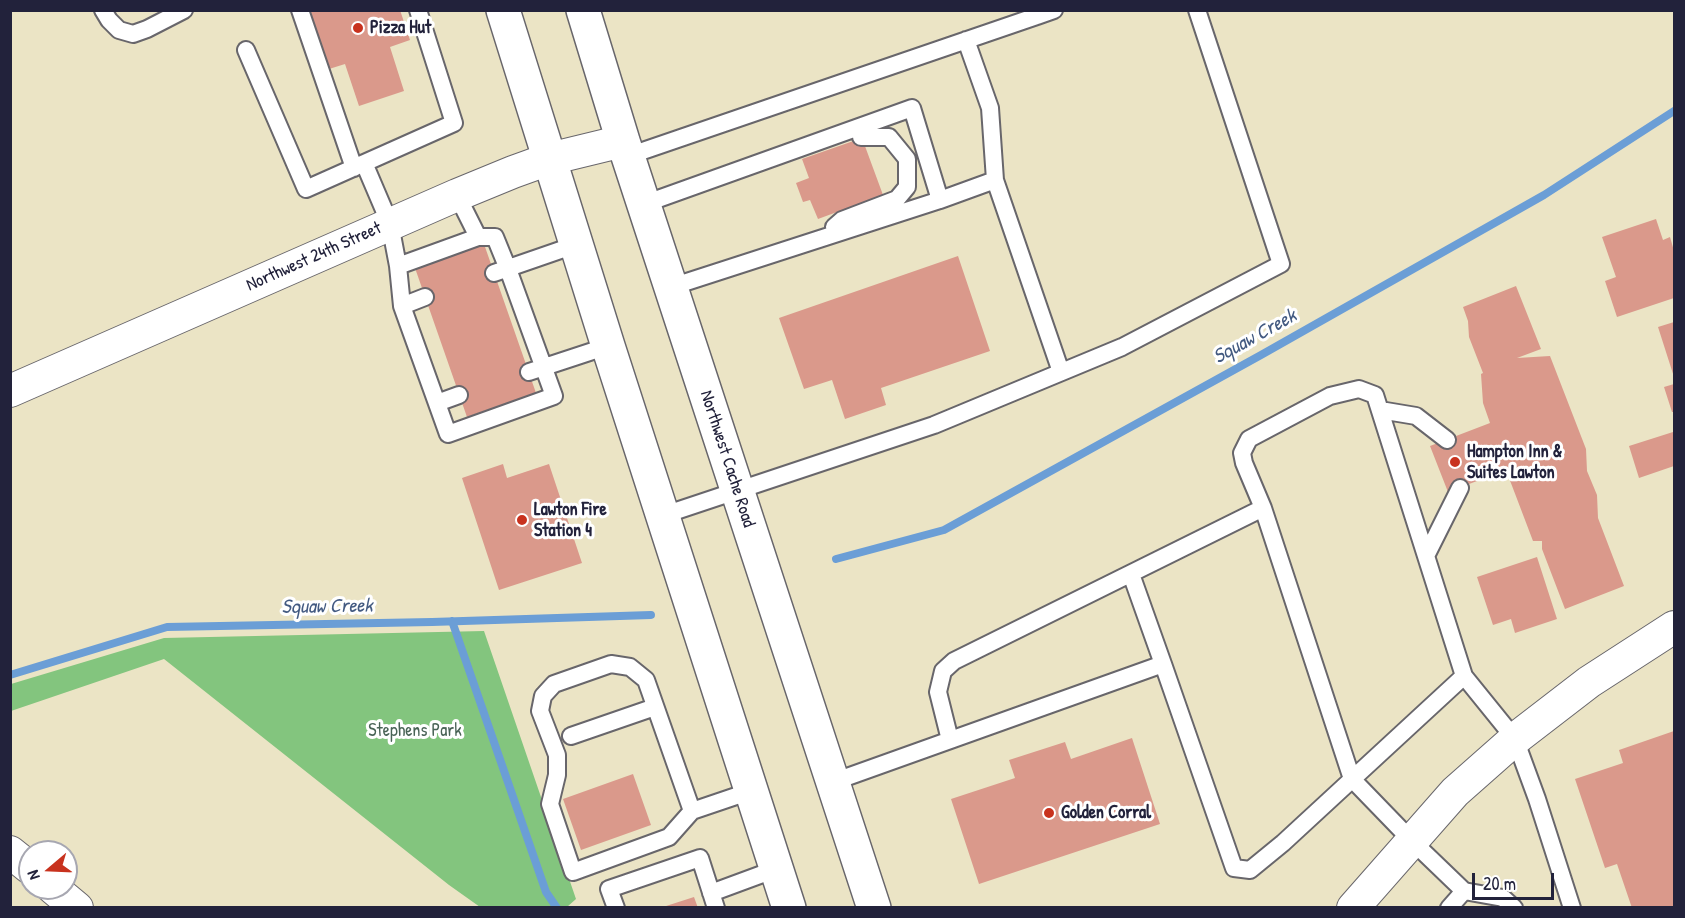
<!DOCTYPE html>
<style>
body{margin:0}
#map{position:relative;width:1685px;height:918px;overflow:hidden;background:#ebe4c5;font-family:"Patrick Hand",sans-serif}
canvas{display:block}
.frame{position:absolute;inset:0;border:12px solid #22223b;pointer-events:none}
.north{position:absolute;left:18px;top:840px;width:60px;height:60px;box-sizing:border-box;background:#fff;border:2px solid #a7a7b1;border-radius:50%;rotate:251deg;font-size:16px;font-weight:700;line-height:24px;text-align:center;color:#22223b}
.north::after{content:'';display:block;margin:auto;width:21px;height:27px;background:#c8321e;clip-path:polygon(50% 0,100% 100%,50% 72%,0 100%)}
.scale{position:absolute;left:1472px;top:873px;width:82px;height:27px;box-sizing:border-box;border:3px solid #22223b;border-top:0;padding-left:8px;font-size:18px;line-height:21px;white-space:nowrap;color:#22223b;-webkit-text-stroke:4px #fff;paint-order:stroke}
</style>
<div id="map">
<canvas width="1685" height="918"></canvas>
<div class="frame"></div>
<div class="north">N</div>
<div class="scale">20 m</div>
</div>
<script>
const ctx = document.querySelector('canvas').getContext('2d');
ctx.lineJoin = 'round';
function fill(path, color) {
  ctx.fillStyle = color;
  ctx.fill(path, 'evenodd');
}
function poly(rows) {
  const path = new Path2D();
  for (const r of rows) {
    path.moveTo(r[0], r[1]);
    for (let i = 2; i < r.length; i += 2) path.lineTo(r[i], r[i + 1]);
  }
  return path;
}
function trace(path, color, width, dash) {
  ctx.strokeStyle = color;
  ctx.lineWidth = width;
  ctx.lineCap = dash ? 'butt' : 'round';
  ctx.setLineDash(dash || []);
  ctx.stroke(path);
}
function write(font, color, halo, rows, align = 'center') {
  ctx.font = font + ' "Patrick Hand",sans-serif';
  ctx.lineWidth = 6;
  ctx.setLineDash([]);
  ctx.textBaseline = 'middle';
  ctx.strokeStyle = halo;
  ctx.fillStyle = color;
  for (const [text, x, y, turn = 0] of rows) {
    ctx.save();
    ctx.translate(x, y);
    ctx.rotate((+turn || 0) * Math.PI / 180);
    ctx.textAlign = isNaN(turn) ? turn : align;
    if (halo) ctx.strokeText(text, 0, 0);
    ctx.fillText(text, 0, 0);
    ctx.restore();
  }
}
const green = poly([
 [484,631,576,899,567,907,480,907,449,885,164,659,11,711,11,684,164,638]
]);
const stream = poly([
 [836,559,944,530,1261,355,1544,195,1674,111],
 [452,621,546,892,557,908],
 [10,675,167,627,432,622,651,615]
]);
const building = poly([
 [310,10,400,10,410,40,390,47,404,91,359,106,345,64,329,69],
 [862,138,883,195,818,219,810,200,803,202,796,183,809,178,802,159],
 [1656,219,1663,240,1670,237,1674,251,1674,298,1617,317,1605,281,1616,277,1602,237],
 [484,244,536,393,467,417,415,268],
 [958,256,990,351,881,388,886,405,845,419,832,380,804,389,779,318],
 [1516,286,1541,349,1517,358,1550,356,1586,449,1587,471,1597,495,1598,518,1624,586,1565,609,1542,549,1542,541,1533,541,1506,470,1448,492,1430,446,1490,423,1483,403,1481,374,1483,373,1469,337,1468,321,1463,307],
 [1674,322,1674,377,1658,327],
 [1674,384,1674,412,1672,412,1664,387],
 [1673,432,1674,436,1674,466,1639,478,1629,446],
 [503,464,507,478,549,464,582,563,499,590,462,478],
 [1537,557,1557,619,1515,633,1511,619,1493,625,1477,577],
 [1674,731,1674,908,1632,908,1617,864,1605,868,1575,779,1623,763,1619,750],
 [1132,738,1160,824,979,884,951,799,1015,778,1009,760,1065,742,1071,759],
 [633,774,651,825,581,850,563,799],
 [694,897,698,908,663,908,663,907]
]);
const lane = poly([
 [103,10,109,20,119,30,133,34,147,29,184,10],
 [300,10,354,168],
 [1037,16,1054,10],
 [966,40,990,108,995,180,1061,372],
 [246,50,306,189,454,123,418,10],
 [628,156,1037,16,1035,10],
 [364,163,390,224,398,266],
 [457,195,478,237],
 [940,200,995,180],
 [644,204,912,108,940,200,671,287],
 [834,227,842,220,897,199,907,187,907,159,889,137,861,137],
 [494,273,575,245],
 [402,306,398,266,478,237,495,237,508,269,554,396,448,434,402,306,425,297],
 [529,372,608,346],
 [437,403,459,395],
 [1380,410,1416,416,1447,440],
 [1263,508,1352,779,1412,841,1464,891,1449,908],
 [661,516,934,425,1122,347,1281,264,1197,10],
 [1426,556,1460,488],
 [1131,574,1163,664],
 [1464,676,1515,739,1537,799,1572,908],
 [571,736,655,707],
 [833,782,1163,664,1234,868,1250,870,1283,843,1464,676,1375,395,1359,389,1330,396,1249,439,1242,453,1244,463,1263,508,954,661,943,671,938,692,950,740],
 [692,811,646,680,630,667,611,664,554,684,543,696,540,711,557,755,557,775,550,804,573,872,669,837,692,811,751,791],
 [1464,891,1503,898,1514,908],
 [711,893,776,869],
 [616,908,609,889,700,858,716,908]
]);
const street = poly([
 [10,391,457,195,513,172,549,159,623,141],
 [10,852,30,868],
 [53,888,77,908],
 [1353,908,1455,792,1515,739,1589,682,1674,627]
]);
const primary = poly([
 [503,10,608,346,789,908],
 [583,10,623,141,874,908]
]);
const markers = [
 [358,28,6,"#c8321e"],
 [1455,462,6,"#c8321e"],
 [522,520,6,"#c8321e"],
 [1049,813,6,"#c8321e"]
];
const poiNames = [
 ["Pizza Hut",370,28],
 ["Hampton Inn &",1467,452],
 ["Suites Lawton",1467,473],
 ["Lawton Fire",534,510],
 ["Station 4",534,531],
 ["Golden Corral",1061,813]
];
const streetNames = [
 ["Northwest 24th Street",314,257,-24],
 ["Northwest Cache Road",727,459,72]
];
const parkNames = [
 ["Stephens Park",415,731]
];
const waterNames = [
 ["Squaw Creek",1255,337,-29],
 ["Squaw Creek",327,607,-1]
];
fill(green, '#83c57e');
trace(stream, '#6b9ed6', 8);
fill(building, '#da998b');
trace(lane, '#68666b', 20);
trace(street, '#68666b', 34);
trace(primary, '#68666b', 36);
trace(lane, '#fff', 16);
trace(street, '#fff', 32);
trace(primary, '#fff', 33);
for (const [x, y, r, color] of markers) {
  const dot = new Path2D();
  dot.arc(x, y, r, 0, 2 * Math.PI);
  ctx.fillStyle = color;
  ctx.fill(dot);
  trace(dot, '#fff', 2);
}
write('bold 18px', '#22223b', '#fff', poiNames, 'left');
write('18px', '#22223b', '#fff', streetNames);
write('18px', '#496356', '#fff', parkNames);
write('italic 20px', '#435a81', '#fff', waterNames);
</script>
